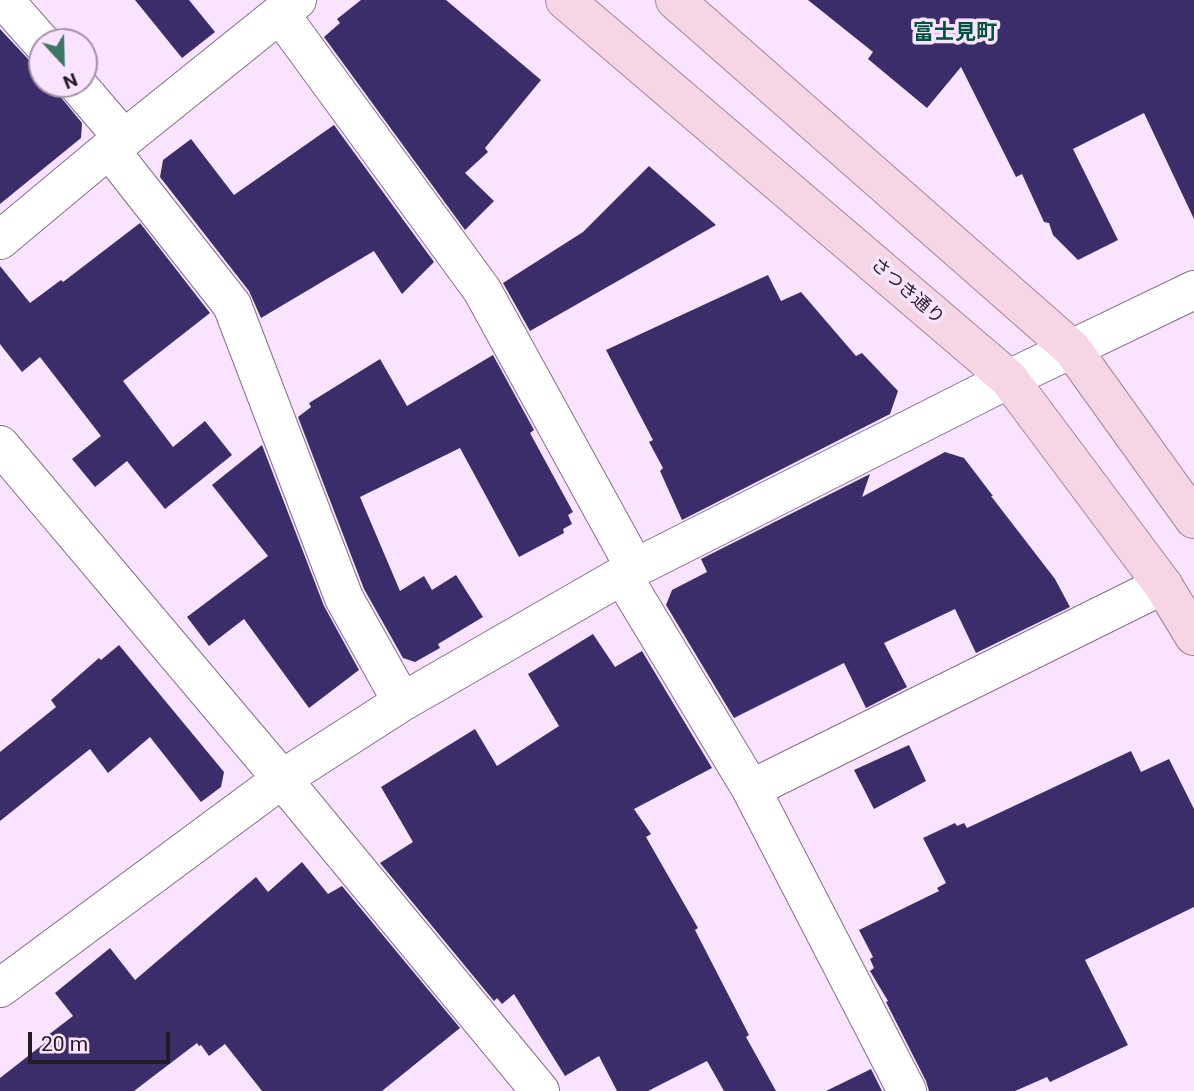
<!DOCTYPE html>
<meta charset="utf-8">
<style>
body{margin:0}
#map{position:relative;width:1194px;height:1091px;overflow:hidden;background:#f9e3ff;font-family:Roboto,sans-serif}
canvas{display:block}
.north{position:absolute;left:28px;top:28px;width:70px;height:70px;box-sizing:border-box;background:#f9e3ff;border:2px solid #a393a8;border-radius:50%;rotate:158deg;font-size:19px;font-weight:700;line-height:28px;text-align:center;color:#231b25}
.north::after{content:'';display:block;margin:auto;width:24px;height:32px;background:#3b7762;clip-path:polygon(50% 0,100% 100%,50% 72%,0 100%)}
.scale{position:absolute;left:28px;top:1032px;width:142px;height:32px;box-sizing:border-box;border:4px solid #231b25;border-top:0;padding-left:9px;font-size:21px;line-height:24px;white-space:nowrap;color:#231b25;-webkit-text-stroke:5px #f9e3ff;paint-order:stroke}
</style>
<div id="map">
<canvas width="1194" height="1091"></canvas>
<div class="north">N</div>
<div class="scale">20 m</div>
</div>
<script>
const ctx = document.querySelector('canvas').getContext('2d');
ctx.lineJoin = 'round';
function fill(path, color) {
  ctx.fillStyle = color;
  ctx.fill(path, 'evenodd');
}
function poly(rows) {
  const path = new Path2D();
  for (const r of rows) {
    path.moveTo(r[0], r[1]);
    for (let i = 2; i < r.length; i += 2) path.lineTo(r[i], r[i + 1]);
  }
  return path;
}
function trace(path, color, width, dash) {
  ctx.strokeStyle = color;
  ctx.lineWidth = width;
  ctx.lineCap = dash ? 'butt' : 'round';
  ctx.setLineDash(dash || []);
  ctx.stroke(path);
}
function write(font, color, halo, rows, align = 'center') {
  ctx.font = font + ' Roboto,"Noto Sans JP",sans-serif';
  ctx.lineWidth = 7;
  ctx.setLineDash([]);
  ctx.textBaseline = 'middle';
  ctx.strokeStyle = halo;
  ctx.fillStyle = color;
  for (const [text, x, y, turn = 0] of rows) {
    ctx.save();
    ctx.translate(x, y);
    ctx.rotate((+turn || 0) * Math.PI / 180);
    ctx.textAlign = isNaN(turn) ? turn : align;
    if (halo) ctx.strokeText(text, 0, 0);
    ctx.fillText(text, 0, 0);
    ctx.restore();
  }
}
const building = poly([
 [135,0,189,0,215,32,182,58],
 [361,0,446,0,541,80,485,148,488,152,465,173,494,201,465,230,324,37,340,23,337,19],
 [808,0,1194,0,1194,219,1144,113,1073,149,1118,240,1078,260,1053,235,1049,223,1044,222,1022,174,1016,177,961,67,927,108,868,59,873,52],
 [0,29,42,74,42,84,50,84,82,123,81,138,0,204],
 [334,125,434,262,402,294,374,251,261,318,249,291,160,177,163,160,191,139,234,195],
 [649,166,716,225,530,331,503,283,583,232],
 [140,223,210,313,123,381,173,447,205,421,232,455,165,509,127,461,95,487,72,459,101,436,40,357,22,372,0,344,0,266,30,303,61,280,63,282],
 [768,275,781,301,801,292,856,356,862,353,898,391,890,414,682,520,660,471,663,468,649,442,653,440,606,350],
 [493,355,534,430,530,433,573,512,568,515,572,524,563,529,564,533,519,557,460,448,360,497,400,591,424,576,432,590,456,575,483,617,438,644,440,648,415,662,403,658,364,589,298,417,311,407,309,403,380,359,407,406],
 [262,445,324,606,359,670,309,708,244,619,209,646,187,617,268,556,212,485],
 [945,452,964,458,993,496,991,496,1055,579,1070,607,976,653,955,609,884,643,907,687,866,708,844,663,734,718,666,605,672,590,707,572,701,559,870,474,862,497],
 [593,634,615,667,642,651,712,768,634,809,651,834,646,837,698,928,695,930,749,1035,746,1037,776,1091,724,1091,707,1061,648,1091,617,1091,599,1056,565,1076,514,994,502,1004,497,998,494,1001,380,863,413,842,381,787,475,729,497,766,559,726,528,674],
 [119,645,224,772,221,787,201,802,150,737,108,773,90,749,0,821,0,752,56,707,51,700,99,658,101,660],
 [909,745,926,781,874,809,854,770],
 [1131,751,1141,772,1169,759,1194,809,1194,907,1085,960,1128,1045,1050,1082,1047,1077,1015,1091,929,1091,926,1081,886,1002,888,1001,870,971,874,968,870,959,873,957,859,930,939,891,937,888,946,883,923,838,955,823,957,826,964,823,967,828],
 [302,862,328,894,342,886,460,1028,382,1091,262,1091,225,1044,209,1056,201,1045,199,1046,197,1043,134,1091,0,1091,0,1078,46,1042,43,1039,73,1016,55,993,110,948,135,980,256,877,268,892],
 [871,1069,882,1091,826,1091]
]);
const minor = poly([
 [4,0,42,43],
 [280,14,482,290,635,568],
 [77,84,124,139],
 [109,149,232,305,344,598,402,702],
 [0,240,109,149,124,139,297,0],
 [0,445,282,779,540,1091],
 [622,575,751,789,907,1091],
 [751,789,1163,585],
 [0,988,282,779,402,702,635,568,1009,379,1194,290]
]);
const major = poly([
 [565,0,1009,379,1163,585,1194,636],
 [675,0,1072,349,1194,519]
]);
const streetNames = [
 ["さつき通り",907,292,41]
];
const quarterNames = [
 ["富士見町",955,34]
];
fill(building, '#3a2d6a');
trace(minor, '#836f88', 40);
trace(major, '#a88296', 40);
trace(minor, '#fff', 38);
trace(major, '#f6d6e5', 38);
write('18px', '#231b25', '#f9e3ff', streetNames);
write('bold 21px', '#00533d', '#f9e3ff', quarterNames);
</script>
